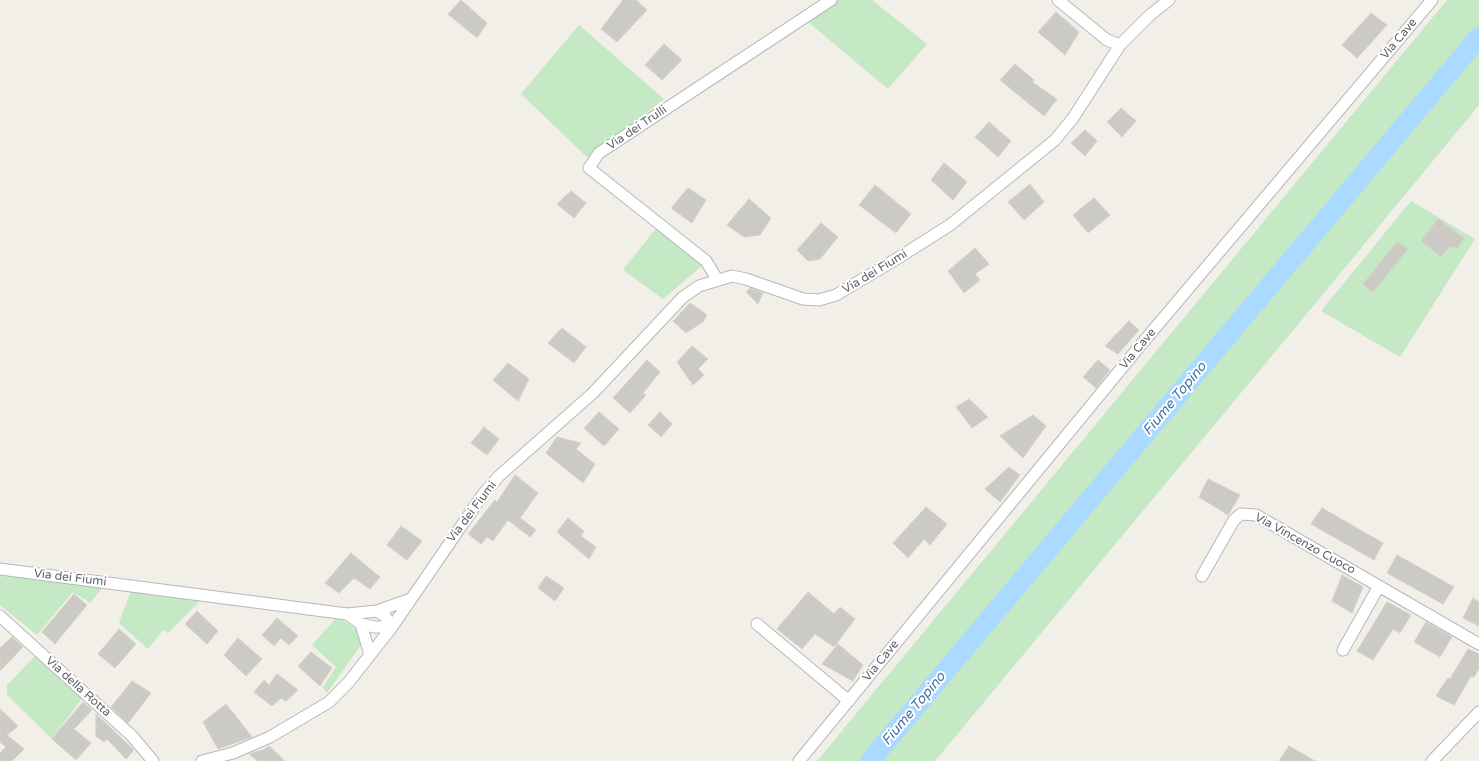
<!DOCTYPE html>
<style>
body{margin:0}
canvas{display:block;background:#f1efe8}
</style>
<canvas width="1479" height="761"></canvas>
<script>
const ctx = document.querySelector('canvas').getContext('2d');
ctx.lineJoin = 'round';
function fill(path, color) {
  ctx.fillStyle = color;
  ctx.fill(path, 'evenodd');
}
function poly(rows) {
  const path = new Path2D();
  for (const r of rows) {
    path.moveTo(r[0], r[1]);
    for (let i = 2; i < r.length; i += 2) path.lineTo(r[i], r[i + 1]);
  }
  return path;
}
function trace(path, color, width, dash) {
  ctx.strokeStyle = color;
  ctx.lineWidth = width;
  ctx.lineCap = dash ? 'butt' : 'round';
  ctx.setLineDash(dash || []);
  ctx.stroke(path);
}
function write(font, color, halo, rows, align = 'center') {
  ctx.font = font + ' "Varela Round",sans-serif';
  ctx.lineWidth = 4;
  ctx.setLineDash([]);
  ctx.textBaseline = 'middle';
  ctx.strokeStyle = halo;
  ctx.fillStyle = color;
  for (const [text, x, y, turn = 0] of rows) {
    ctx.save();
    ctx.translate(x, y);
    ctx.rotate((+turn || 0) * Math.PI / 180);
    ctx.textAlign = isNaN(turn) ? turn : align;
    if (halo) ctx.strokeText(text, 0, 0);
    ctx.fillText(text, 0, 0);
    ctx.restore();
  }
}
const green = poly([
 [839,0,872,0,927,44,888,89,807,21],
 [1447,0,1479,0,1479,105,1329,287,935,761,817,761],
 [579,25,664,99,588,158,521,94],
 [1411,201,1475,239,1400,357,1321,311],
 [657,227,704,264,663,299,623,270],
 [0,572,104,586,90,603,73,592,37,635,0,605],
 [133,585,203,598,168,633,163,630,148,649,119,623],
 [337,617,358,630,361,645,327,693,323,687,336,667,312,645],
 [37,654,83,697,52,739,7,695,7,685]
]);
const river = poly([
 [870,761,1479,37]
]);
const building = poly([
 [461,0,487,23,477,38,448,14,461,0],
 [623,0,636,0,647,10,617,42,601,29,623,0],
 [1056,12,1079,32,1065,55,1038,32,1056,12],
 [1371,13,1387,25,1357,58,1342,45,1371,13],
 [664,44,682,60,662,80,645,65,664,44],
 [1015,64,1034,80,1032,82,1057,99,1044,116,1000,80,1015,64],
 [1121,108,1136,121,1122,137,1107,122,1121,108],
 [989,122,1011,141,998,157,975,137,989,122],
 [1085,130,1097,141,1085,156,1071,143,1085,130],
 [944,163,967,182,953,200,931,180,944,163],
 [1030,184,1044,202,1024,220,1008,202,1030,184],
 [875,185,911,214,896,233,859,205,875,185],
 [688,188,706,200,692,223,671,208,688,188],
 [571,191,586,203,574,218,557,204,571,191],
 [1094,198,1110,215,1088,233,1073,215,1094,198],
 [749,199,771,218,760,235,744,237,727,225,749,199],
 [1438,219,1464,238,1457,249,1450,246,1441,257,1421,241,1438,219],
 [821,223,838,237,820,259,808,261,797,250,821,223],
 [1397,242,1408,249,1373,292,1363,284,1397,242],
 [975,248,989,264,975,274,980,280,964,293,948,271,975,248],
 [750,288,763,293,758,304,746,292,750,288],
 [690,303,707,315,703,322,686,333,673,321,690,303],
 [1129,321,1139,330,1118,354,1105,346,1129,321],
 [562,328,586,347,574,363,548,343,562,328],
 [692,346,708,359,698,369,704,375,693,385,677,362,692,346],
 [647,360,660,372,643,393,646,395,630,413,613,398,647,360],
 [1098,360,1110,370,1096,388,1083,377,1098,360],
 [508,363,529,379,518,401,493,380,508,363],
 [969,399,988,417,972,428,956,407,969,399],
 [599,412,619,429,604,446,584,428,599,412],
 [660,412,672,424,661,437,648,425,660,412],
 [1033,415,1046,426,1023,458,1000,436,1033,415],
 [484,427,499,439,487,455,471,443,484,427],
 [557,437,581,443,576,449,595,464,583,483,546,453,557,437],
 [1009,467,1020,475,1000,502,985,489,1009,467],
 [515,475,538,493,520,518,536,530,530,537,508,520,493,541,487,537,481,544,468,534,495,500,497,502,515,475],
 [1208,479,1240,495,1228,515,1199,497,1208,479],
 [926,507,947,524,930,545,924,539,908,558,893,543,926,507],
 [1322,508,1383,543,1374,560,1311,524,1322,508],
 [568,518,584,531,581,536,596,547,589,559,557,532,568,518],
 [401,526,422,541,407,560,387,545,401,526],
 [351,553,380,577,370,589,354,578,339,593,325,583,351,553],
 [1397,555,1454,587,1443,604,1387,573,1397,555],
 [1342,575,1363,587,1352,613,1332,601,1342,575],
 [546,576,564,588,555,601,538,588,546,576],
 [808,592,834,614,840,607,855,619,834,647,815,634,802,649,777,629,808,592],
 [74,594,87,605,55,644,42,632,74,594],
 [1473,598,1479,602,1479,626,1463,618,1473,598],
 [1387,602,1411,615,1400,633,1393,629,1373,660,1357,651,1387,602],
 [197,611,218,631,207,644,185,624,197,611],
 [277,618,298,636,289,645,281,638,274,646,262,635,277,618],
 [1426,622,1452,637,1440,657,1414,642,1426,622],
 [119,629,136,644,115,668,98,654,119,629],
 [12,637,23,647,0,671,0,648,12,637],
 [238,638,262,659,246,676,224,655,238,638],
 [838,644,863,665,853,681,822,664,838,644],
 [1468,649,1479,654,1479,668,1474,677,1471,676,1454,705,1436,696,1448,678,1450,679,1468,649],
 [311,652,332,668,320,686,298,666,311,652],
 [277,674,298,690,286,701,281,698,272,706,254,692,264,680,269,685,277,674],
 [132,681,151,693,128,723,111,707,132,681],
 [83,702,92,710,74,729,91,743,76,760,52,739,83,702],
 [226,704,252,737,218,749,203,722,226,704],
 [0,709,18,726,7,735,24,749,12,761,0,761,0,753,6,747,0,742,0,709],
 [96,714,134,750,126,759,107,739,104,742,96,736,96,714],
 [269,746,285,761,258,761,249,754,263,750,269,746],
 [1289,746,1315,761,1279,761,1289,746]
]);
const minor = poly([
 [1058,0,1107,40,1120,45],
 [717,279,706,261,589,168,599,153,831,0],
 [0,569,347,614,377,611,385,616,392,627,375,627,361,624,347,614],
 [1202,576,1234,520,1241,514,1256,515,1479,644],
 [377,611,411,599],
 [0,616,132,736,153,761],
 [361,624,370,655],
 [757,624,849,701],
 [1343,650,1379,586],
 [202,761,233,753,270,737,329,702,348,683,392,627,484,493,499,476,593,393,683,297,699,286,732,276,746,279,803,299,819,300,836,295,898,258,950,225,1055,140,1073,118,1120,45,1150,15,1169,0],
 [799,761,1144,341,1432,0],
 [1432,761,1479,712]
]);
const streetNames = [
 ["Via Cave",1399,39,-50],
 ["Via dei Trulli",637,128,-34],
 ["Via dei Fiumi",875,272,-31],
 ["Via Cave",1138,349,-50],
 ["Via dei Fiumi",472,512,-53],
 ["Via Vincenzo Cuoco",1305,544,29],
 ["Via dei Fiumi",70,578,7],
 ["Via Cave",881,661,-51],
 ["Via della Rotta",78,687,42]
];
const waterNames = [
 ["Fiume Topino",1175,399,-50],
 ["Fiume Topino",914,709,-50]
];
fill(green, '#c5e8c5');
trace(river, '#aadaff', 20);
fill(building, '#cccac5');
trace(building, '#d6d1c6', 1);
trace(minor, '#b5b8bc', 13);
trace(minor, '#fff', 11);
write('12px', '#5f6368', '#fff', streetNames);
write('italic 14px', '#4174aa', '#fff', waterNames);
</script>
